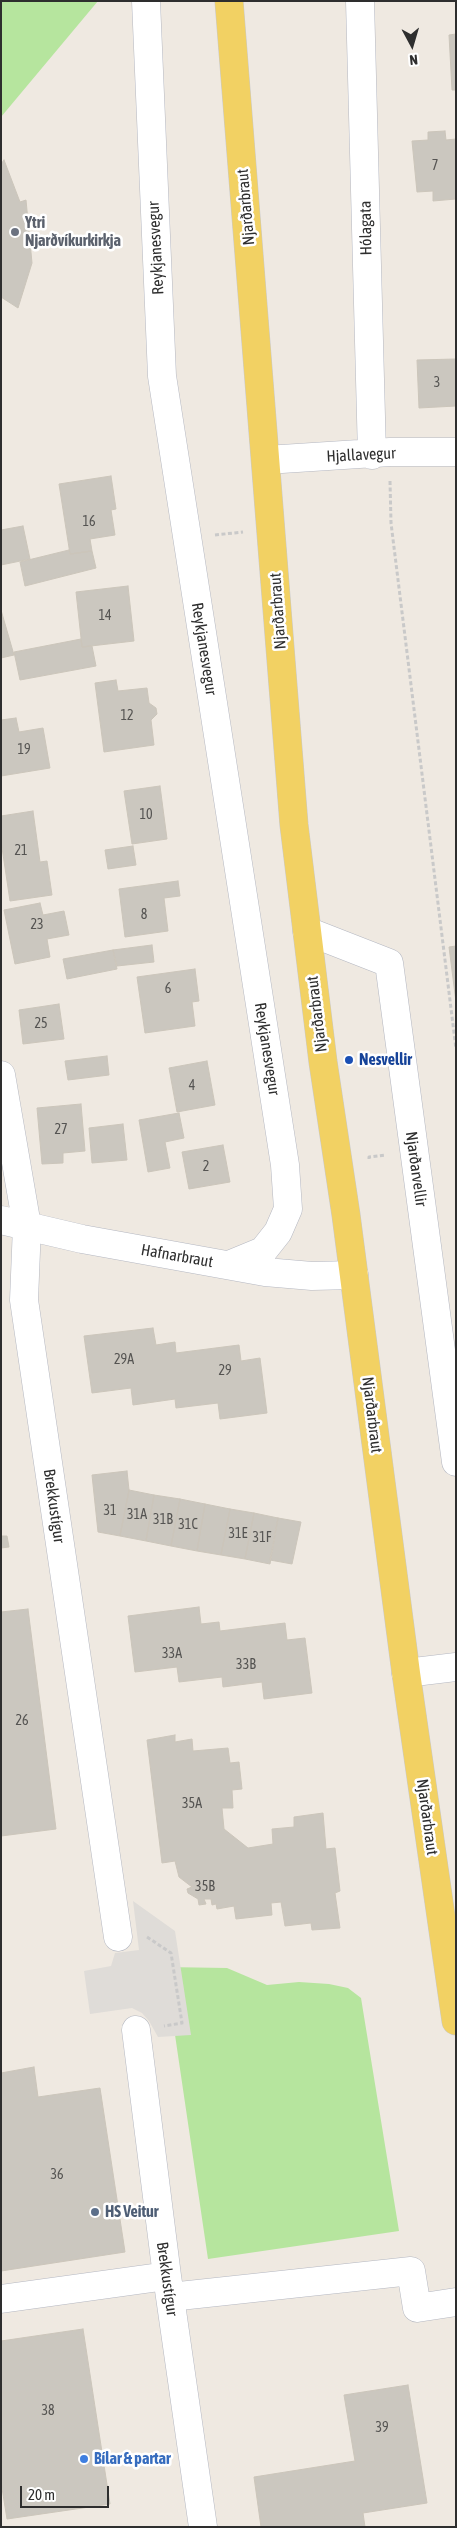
<!DOCTYPE html>
<meta charset="utf-8">
<style>
body{margin:0}
#map{position:relative;width:457px;height:2528px;overflow:hidden;background:#efe9e1;font-family:"Asap Condensed",sans-serif}
canvas{display:block}
.frame{position:absolute;inset:0;border:2px solid #2e2e2e;pointer-events:none}
.north{position:absolute;left:387px;top:20px;width:50px;height:50px;-webkit-text-stroke:4px #fff;paint-order:stroke;rotate:174deg;font-size:14px;font-weight:700;line-height:20px;text-align:center;color:#2e2e2e}
.north::after{content:'';display:block;margin:auto;width:18px;height:22px;background:#2e2e2e;clip-path:polygon(50% 0,100% 100%,50% 72%,0 100%)}
.scale{position:absolute;left:20px;top:2486px;width:89px;height:22px;box-sizing:border-box;border:2px solid #2e2e2e;border-top:0;padding-left:6px;font-size:15px;line-height:18px;white-space:nowrap;color:#2e2e2e;-webkit-text-stroke:4px #fff;paint-order:stroke}
</style>
<div id="map">
<canvas width="457" height="2528"></canvas>
<div class="frame"></div>
<div class="north">N</div>
<div class="scale">20 m</div>
</div>
<script>
const ctx = document.querySelector('canvas').getContext('2d');
ctx.lineJoin = 'round';
function fillPath(path, color) { ctx.fillStyle = color; ctx.fill(path, 'evenodd'); }
const toPath = rows => new Path2D(rows.map(r => 'M' + r).join(''));
function trace(path, color, width, dash) { ctx.strokeStyle = color; ctx.lineWidth = width; ctx.lineCap = dash ? 'butt' : 'round'; ctx.setLineDash(dash || []); ctx.stroke(path); }
function write(font, color, halo, rows, align = 'center') {
  ctx.font = font + ' "Asap Condensed",sans-serif'; ctx.lineWidth = 5; ctx.setLineDash([]); ctx.textBaseline = 'middle'; ctx.strokeStyle = halo; ctx.fillStyle = color; for (const [text, x, y, turn = 0] of rows) {
    ctx.save(); ctx.translate(x, y); ctx.rotate((+turn || 0) * Math.PI / 180); ctx.textAlign = isNaN(turn) ? turn : align; if (halo) ctx.strokeText(text, 0, 0); ctx.fillText(text, 0, 0); ctx.restore();
  }
}
fillPath(toPath([
 [1,1,98,1,1,117],
 [165,1967,227,1968,267,1985,299,1982,329,1984,348,1988,361,1998,399,2231,208,2259]
]), '#b6e59e');
fillPath(toPath([
 [133,1901,175,1931,191,2035,158,2037,149,2021,142,2013,132,2008,90,2014,84,1971,111,1966,115,1953,139,1950]
]), '#dfdcd8');
const building = toPath([
 [456,34,456,90,452,90,449,35,456,34],
 [445,131,446,140,456,139,456,199,433,201,433,191,417,192,412,141,428,140,428,132,445,131],
 [4,160,20,202,26,200,32,263,18,308,1,297,1,164,4,160],
 [456,359,456,406,419,408,417,360,456,359],
 [111,476,116,509,111,510,115,535,90,539,92,551,70,554,59,484,111,476],
 [23,526,30,559,1,565,1,530,23,526],
 [69,550,70,554,92,551,96,568,25,586,20,562,69,550],
 [128,586,134,641,82,647,76,592,128,586],
 [1,610,14,655,1,658,1,610],
 [81,639,82,647,92,646,96,666,20,680,14,652,81,639],
 [116,680,118,691,147,688,149,703,156,708,157,714,151,720,154,745,104,752,95,683,116,680],
 [16,718,19,732,43,728,50,768,1,776,1,720,16,718],
 [160,786,167,839,132,844,124,791,160,786],
 [33,811,40,862,47,861,52,895,10,901,1,841,1,816,33,811],
 [133,846,136,865,108,869,105,850,133,846],
 [178,881,180,896,164,898,168,931,125,937,119,889,178,881],
 [40,903,43,915,64,911,69,935,47,939,50,957,15,964,4,910,40,903],
 [152,945,154,962,117,966,113,950,152,945],
 [456,946,456,1002,449,947,456,946],
 [113,950,117,969,67,979,63,959,113,950],
 [195,969,199,1001,192,1002,195,1026,145,1033,137,977,195,969],
 [59,1004,64,1039,23,1044,19,1010,59,1004],
 [107,1056,109,1075,68,1080,65,1061,107,1056],
 [207,1061,215,1105,177,1112,169,1068,207,1061],
 [81,1104,85,1151,63,1153,63,1163,42,1164,37,1108,81,1104],
 [179,1113,184,1138,165,1142,170,1168,148,1172,139,1120,179,1113],
 [123,1124,127,1160,92,1163,89,1128,123,1124],
 [223,1145,230,1182,189,1189,182,1152,223,1145],
 [153,1328,156,1345,175,1342,176,1353,239,1345,241,1361,260,1358,267,1413,220,1419,218,1403,176,1408,175,1399,133,1405,131,1388,92,1393,84,1336,153,1328],
 [127,1471,129,1490,120,1536,98,1532,92,1475,127,1471],
 [129,1490,154,1495,146,1541,120,1536,129,1490],
 [154,1495,180,1499,171,1546,146,1541,154,1495],
 [180,1499,205,1504,197,1551,171,1546,180,1499],
 [205,1504,230,1509,221,1555,197,1551,205,1504],
 [230,1509,254,1513,245,1559,221,1555,230,1509],
 [254,1513,278,1518,270,1564,245,1559,254,1513],
 [278,1518,301,1522,292,1564,270,1560,278,1518],
 [1,1536,7,1536,9,1547,1,1548,1,1536],
 [199,1607,201,1624,219,1622,220,1631,285,1623,287,1640,305,1638,312,1693,264,1699,262,1682,223,1687,222,1677,179,1682,177,1667,135,1672,128,1616,199,1607],
 [28,1609,56,1829,1,1836,1,1612,28,1609],
 [175,1735,175,1742,192,1739,193,1751,228,1748,230,1763,239,1762,242,1789,232,1790,233,1808,222,1808,224,1829,248,1848,273,1844,272,1829,294,1827,294,1817,323,1813,326,1849,335,1848,340,1891,335,1893,340,1928,312,1930,311,1923,285,1926,281,1902,271,1903,272,1915,236,1919,234,1906,217,1909,216,1904,212,1905,211,1899,204,1899,206,1904,199,1905,198,1899,188,1893,187,1889,192,1887,179,1877,175,1861,162,1863,147,1740,175,1735],
 [34,2067,38,2097,100,2088,125,2252,1,2271,1,2073,34,2067],
 [83,2329,110,2504,7,2519,1,2482,1,2341,83,2329],
 [408,2385,427,2503,363,2513,365,2527,261,2527,254,2477,355,2461,344,2395,408,2385]
]);
fillPath(building, '#cbc7bf');
trace(building, '#cbc5ba', 1);
const minor = toPath([
 [146,1,162,376,285,1165,288,1209,278,1232,263,1251,229,1265],
 [360,1,372,455],
 [266,460,390,452,456,452],
 [307,931,389,963,456,1462],
 [1,1075,27,1226,24,1300,118,1937],
 [1,1220,82,1239,265,1272,312,1276,354,1275],
 [406,1673,456,1667],
 [136,2030,167,2276,203,2527],
 [170,2297,411,2271,417,2308,456,2302],
 [1,2299,167,2276]
]);
const major = toPath([
 [229,1,294,825,323,1062,346,1215,406,1673,456,2021]
]);
trace(minor, '#b4b7c1', 29);
trace(major, '#c9c9c9', 29);
trace(toPath([
 [390,481,391,523,456,1049],
 [215,535,243,532],
 [369,1159,369,1157,386,1155],
 [147,1937,171,1953,182,2023,164,2026]
]), '#c9c9c9', 3, [4, 2.5]);
trace(minor, '#fff', 28);
trace(major, '#f2d163', 28);
for (const [x, y, r, color] of [
 [15,232,5,"#6b7280"],
 [349,1060,5,"#1a4fb4"],
 [95,2212,5,"#5c6f8a"],
 [84,2459,5,"#3f7fe0"]
]) { const dot = new Path2D(); dot.arc(x, y, r, 0, 2 * Math.PI); ctx.fillStyle = color; ctx.fill(dot); trace(dot, '#fff', 2); }
write('14px', '#555452', null, [
 ["7",435,166],
 ["3",437,383],
 ["16",89,522],
 ["14",105,616],
 ["12",127,716],
 ["19",24,750],
 ["10",146,815],
 ["21",21,851],
 ["8",144,915],
 ["23",37,925],
 ["6",168,989],
 ["25",41,1024],
 ["4",192,1086],
 ["27",61,1130],
 ["2",206,1167],
 ["29A",124,1360],
 ["29",225,1371],
 ["31",110,1511],
 ["31A",137,1515],
 ["31B",163,1520],
 ["31C",188,1525],
 ["31E",238,1534],
 ["31F",262,1538],
 ["33A",172,1654],
 ["33B",246,1665],
 ["26",22,1721],
 ["35A",192,1804],
 ["35B",205,1887],
 ["36",57,2175],
 ["38",48,2411],
 ["39",382,2428]
]);
write('16px', '#2e2e2e', '#fff', [
 ["Njarðarbraut",246,207,-95],
 ["Hólagata",366,228,-91],
 ["Reykjanesvegur",156,248,-93],
 ["Hjallavegur",361,455,-3],
 ["Njarðarbraut",278,611,-94],
 ["Reykjanesvegur",204,649,81],
 ["Njarðarbraut",317,1014,-97],
 ["Reykjanesvegur",267,1049,81],
 ["Njarðarvellir",416,1169,82],
 ["Hafnarbraut",177,1256,10],
 ["Njarðarbraut",372,1415,83],
 ["Brekkustígur",54,1506,82],
 ["Njarðarbraut",427,1817,82],
 ["Brekkustígur",167,2279,82]
]);
write('bold 16px', '#5b616d', '#fff', [
 ["Ytri",25,223],
 ["Njarðvíkurkirkja",25,241]
], 'left');
write('bold 16px', '#164399', '#fff', [
 ["Nesvellir",359,1060]
], 'left');
write('bold 16px', '#4e5e75', '#fff', [
 ["HS Veitur",105,2212]
], 'left');
write('bold 16px', '#366cbe', '#fff', [
 ["Bílar & partar",94,2459]
], 'left');
</script>
